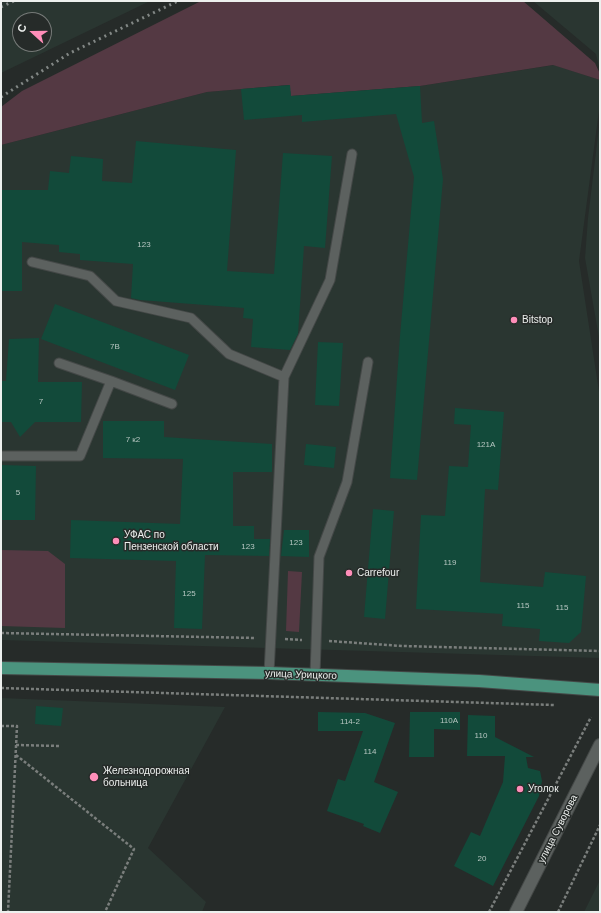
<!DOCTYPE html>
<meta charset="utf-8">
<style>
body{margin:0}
#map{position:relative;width:601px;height:913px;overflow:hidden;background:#262b29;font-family:Arial,sans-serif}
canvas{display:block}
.frame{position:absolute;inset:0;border:2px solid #edf0ee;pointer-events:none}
.north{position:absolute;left:12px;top:12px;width:40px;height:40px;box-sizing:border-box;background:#262b29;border:1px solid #767a78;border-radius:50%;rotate:291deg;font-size:11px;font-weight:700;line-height:16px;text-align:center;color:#edf0ee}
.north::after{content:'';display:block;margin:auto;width:14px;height:18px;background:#ff8eb9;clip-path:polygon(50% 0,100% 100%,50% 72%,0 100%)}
</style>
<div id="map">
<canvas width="601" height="913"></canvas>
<div class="frame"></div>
<div class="north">С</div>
</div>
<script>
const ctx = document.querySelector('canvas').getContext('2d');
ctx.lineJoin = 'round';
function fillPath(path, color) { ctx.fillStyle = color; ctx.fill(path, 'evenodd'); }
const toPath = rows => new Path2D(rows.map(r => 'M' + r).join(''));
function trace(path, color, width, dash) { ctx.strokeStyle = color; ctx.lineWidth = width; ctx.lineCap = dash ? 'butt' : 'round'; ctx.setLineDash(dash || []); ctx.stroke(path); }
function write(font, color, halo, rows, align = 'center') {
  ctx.font = font + ' Arial,sans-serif'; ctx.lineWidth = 3; ctx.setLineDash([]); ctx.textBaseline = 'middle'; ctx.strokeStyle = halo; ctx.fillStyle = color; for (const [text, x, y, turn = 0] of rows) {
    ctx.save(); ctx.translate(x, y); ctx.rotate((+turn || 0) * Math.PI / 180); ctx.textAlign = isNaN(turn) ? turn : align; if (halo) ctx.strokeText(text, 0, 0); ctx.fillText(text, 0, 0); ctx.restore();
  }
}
fillPath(toPath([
 [1,1,150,1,1,73],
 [20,20,44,20,44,44,20,44],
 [533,1,600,1,600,71,596,54],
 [554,65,600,80,600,103,579,261,600,398,600,658,1,640,1,145,207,92,290,85,291,96,420,86],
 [600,119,600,343,585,258,588,218],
 [1,698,225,707,148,848,206,902,202,912,1,912],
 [600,880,600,912,584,912]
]), '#2a3631');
fillPath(toPath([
 [201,1,523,1,595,63,600,74,600,80,553,65,420,86,291,96,289,85,207,92,1,145,1,107,22,91],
 [1,550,48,551,65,564,65,628,1,626],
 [288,571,302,572,299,632,286,631]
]), '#543943');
fillPath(toPath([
 [290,85,291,96,420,86,422,123,434,121,443,179,417,480,390,478,400,336,414,177,396,114,302,122,302,115,244,120,241,89],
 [136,141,236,150,227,271,274,274,283,153,332,156,325,248,304,246,298,334,290,350,251,347,253,319,243,318,244,308,140,300,131,298,133,264,80,260,80,254,59,252,59,245,22,242,22,291,1,291,1,190,48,190,50,171,69,173,71,156,103,159,102,181,132,183],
 [55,304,189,355,175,390,41,339],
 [39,338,38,382,82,382,81,422,35,422,20,437,11,422,1,422,1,381,6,381,9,339],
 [318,342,343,343,339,406,315,405],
 [455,408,504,412,498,490,485,489,480,582,543,587,545,572,586,576,581,632,569,643,539,641,540,629,502,626,503,614,416,609,421,515,445,516,449,466,468,467,471,425,454,424],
 [103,421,164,421,164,437,272,444,272,472,233,472,233,526,254,526,254,539,270,539,269,556,205,555,202,629,174,628,176,561,70,558,71,520,180,524,183,459,103,458],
 [306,444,336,447,334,468,304,465],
 [1,465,36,466,35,520,1,520],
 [373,509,394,511,385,619,364,617],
 [284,530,309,530,309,557,281,556],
 [36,706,63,708,61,726,35,724],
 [318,712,365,713,395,723,374,782,398,792,380,833,363,826,364,824,327,811,338,779,345,781,363,731,318,731],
 [410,712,460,712,460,730,434,729,434,757,409,757],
 [468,715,495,716,495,737,534,757,526,757,528,768,540,771,542,781,539,796,493,886,454,866,471,832,480,836,503,782,505,756,467,756]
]), '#124a3a');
const service = toPath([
 [32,262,90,276,116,301,191,318,229,354,284,377],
 [59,363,111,381,172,404],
 [1,456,80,456,111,381],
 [269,673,284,377,330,280,352,154],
 [315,675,319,557,347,482,368,362]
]);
const secondary = toPath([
 [516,912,600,745]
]);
const primary = toPath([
 [1,668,269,673,479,681,600,690]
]);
trace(service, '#444847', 11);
trace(secondary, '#444847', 14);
trace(primary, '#444847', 14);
trace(toPath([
 [1,633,256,638],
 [285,639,302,640],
 [329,641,402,646,600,651],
 [1,688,554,705],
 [1,726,17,726,8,912],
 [16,745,60,746],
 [16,755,134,849,105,912],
 [489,912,591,717],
 [558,912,600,825]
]), '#7a7e7c', 2.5, [3, 2]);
trace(service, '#5c615f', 9);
trace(secondary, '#5c615f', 12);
trace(primary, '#4b937e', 12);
trace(toPath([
 [1,7,14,1],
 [1,97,70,53,178,1]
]), '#828785', 3, [2, 4]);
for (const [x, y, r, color] of [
 [514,320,4,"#ff8eb9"],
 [116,541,4,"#ff8eb9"],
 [349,573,4,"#ff8eb9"],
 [94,777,5,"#ff8eb9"],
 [520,789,4,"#ff8eb9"]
]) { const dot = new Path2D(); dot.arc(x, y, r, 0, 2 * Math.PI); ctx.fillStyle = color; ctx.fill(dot); trace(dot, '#262b29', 1.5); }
write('8px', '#b6c6c1', null, [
 ["123",144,245],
 ["7В",115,347],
 ["7",41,402],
 ["7 к2",133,440],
 ["121А",486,445],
 ["5",18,493],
 ["123",296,543],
 ["123",248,547],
 ["119",450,563],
 ["125",189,594],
 ["115",523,606],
 ["115",562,608],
 ["110А",449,721],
 ["114-2",350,722],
 ["110",481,736],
 ["114",370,752],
 ["20",482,859]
]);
write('10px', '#edf0ee', '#262b29', [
 ["Bitstop",522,320],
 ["УФАС по",124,535],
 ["Пензенской области",124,547],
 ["Carrefour",357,573],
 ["Железнодорожная",103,771],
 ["больница",103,783],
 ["Уголок",528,789]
], 'left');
write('10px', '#edf0ee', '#262b29', [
 ["улица Урицкого",301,675,2],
 ["улица Суворова",558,829,-63]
]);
</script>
